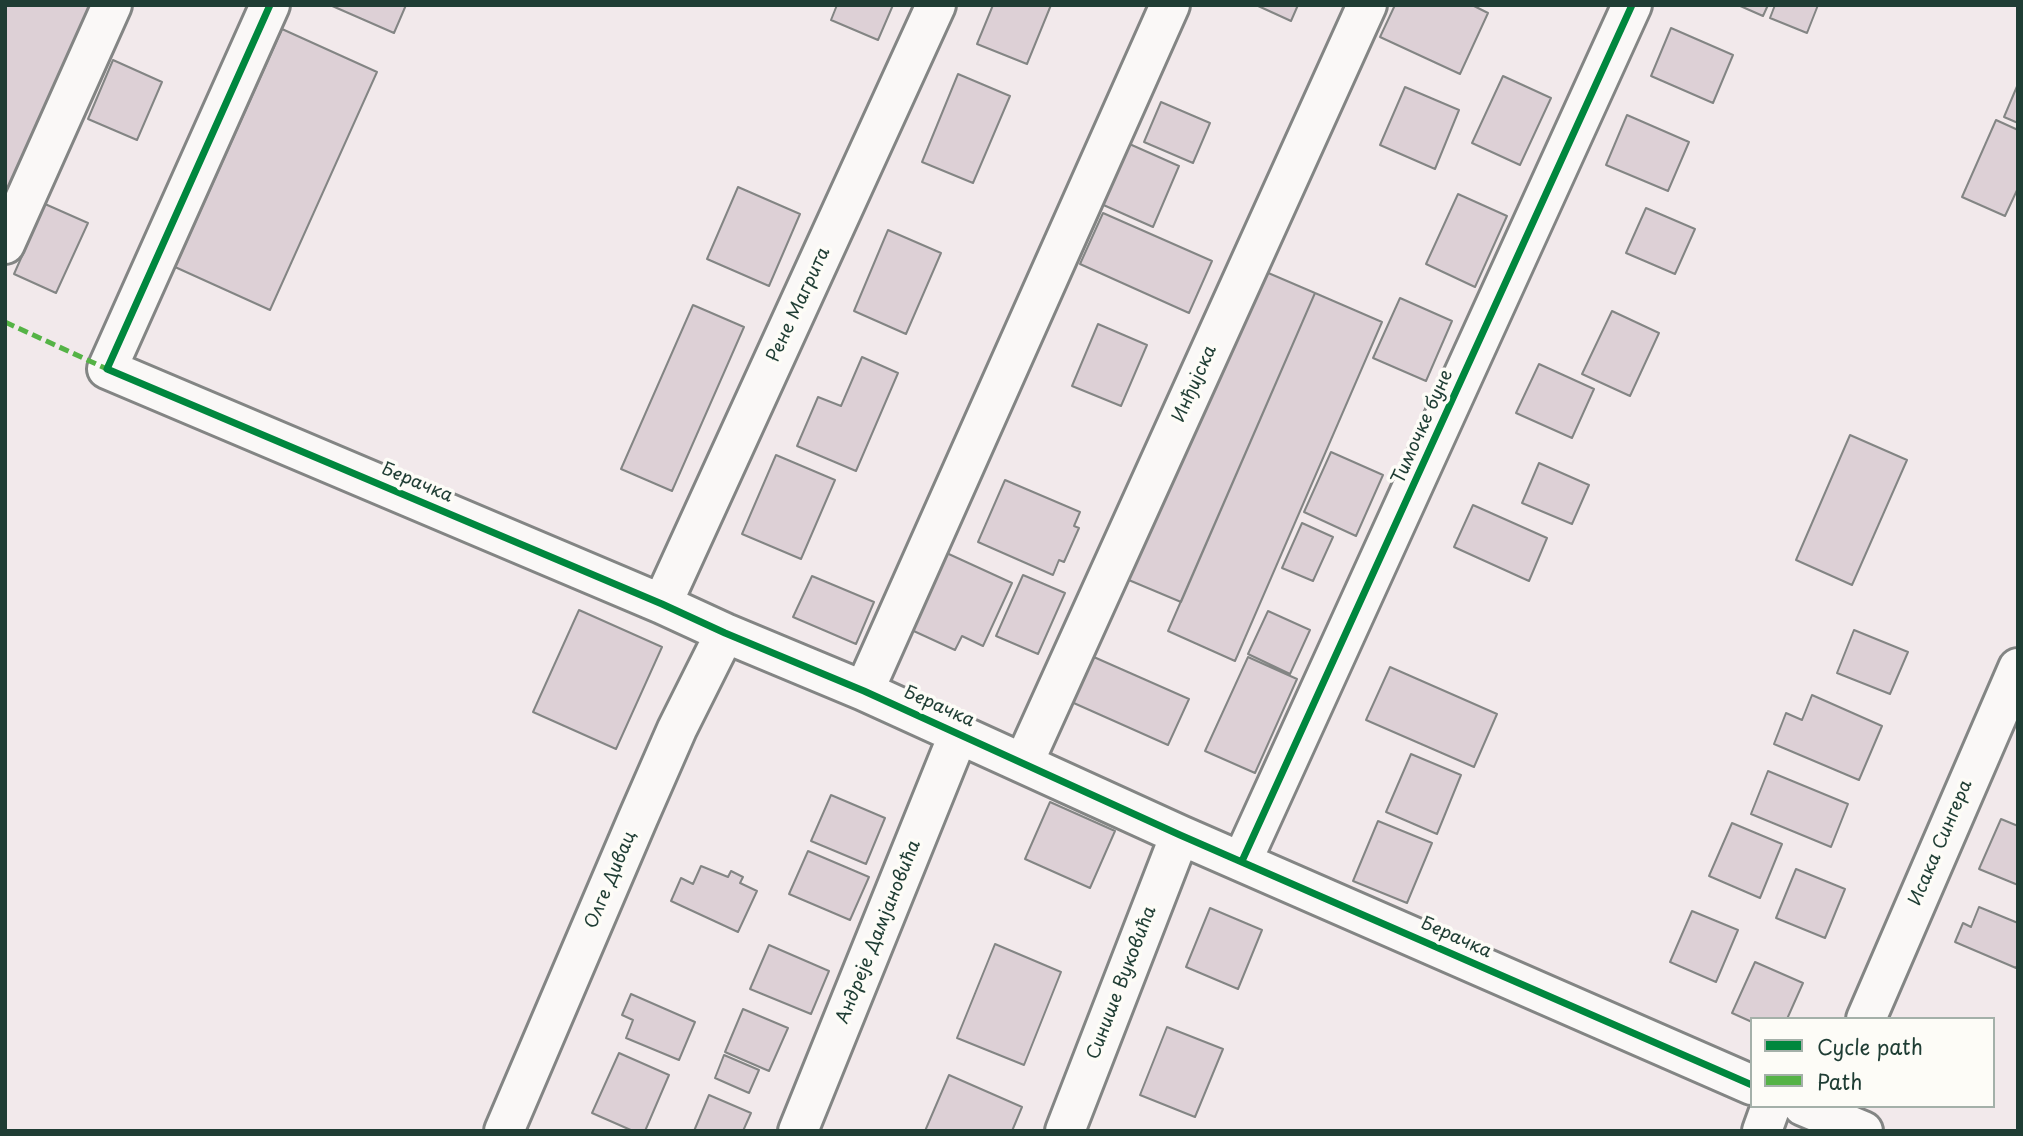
<!DOCTYPE html>
<meta charset="utf-8">
<style>
body{margin:0}
#map{position:relative;width:2023px;height:1136px;overflow:hidden;background:#f2e9eb;font-family:"Playpen Sans",sans-serif}
canvas{display:block}
.frame{position:absolute;inset:0;border:7px solid #1f3d34;pointer-events:none}
.legend{position:absolute;left:1750px;top:1017px;width:245px;height:91px;box-sizing:border-box;background:#fdfcf7;border:2px solid #a4b0a9;margin:0;padding:9px 12px;list-style:none;font-size:21px;color:#1f3d34}
.legend li{display:flex;align-items:center;gap:14px;height:35px}
.legend b{width:35px;border:2px solid #a4b0a9}
</style>
<div id="map">
<canvas width="2023" height="1136"></canvas>
<div class="frame"></div>
<ul class="legend">
<li><b style="height:9px;background:#00873e"></b>Cycle path</li>
<li><b style="height:9px;background:#55b346"></b>Path</li>
</ul>
</div>
<script>
const ctx = document.querySelector('canvas').getContext('2d');
ctx.lineJoin = 'round';
function fillPath(path, color) { ctx.fillStyle = color; ctx.fill(path, 'evenodd'); }
const toPath = rows => new Path2D(rows.map(r => 'M' + r).join(''));
function trace(path, color, width, dash) { ctx.strokeStyle = color; ctx.lineWidth = width; ctx.lineCap = dash ? 'butt' : 'round'; ctx.setLineDash(dash || []); ctx.stroke(path); }
function write(font, color, halo, rows, align = 'center') {
  ctx.font = font + ' "Playpen Sans",sans-serif'; ctx.lineWidth = 7; ctx.setLineDash([]); ctx.textBaseline = 'middle'; ctx.strokeStyle = halo; ctx.fillStyle = color; for (const [text, x, y, turn = 0] of rows) {
    ctx.save(); ctx.translate(x, y); ctx.rotate((+turn || 0) * Math.PI / 180); ctx.textAlign = isNaN(turn) ? turn : align; if (halo) ctx.strokeText(text, 0, 0); ctx.fillText(text, 0, 0); ctx.restore();
  }
}
const building = toPath([
 [5,5,92,5,5,206,5,5],
 [330,5,406,5,394,33,330,5],
 [837,5,893,5,878,40,831,20,837,5],
 [993,5,1051,5,1027,64,977,44,993,5],
 [1256,5,1298,5,1291,21,1256,5],
 [1395,5,1472,5,1488,13,1460,74,1380,37,1395,5],
 [1738,5,1768,5,1763,16,1738,5],
 [1775,5,1818,5,1807,33,1770,18,1775,5],
 [1671,28,1733,55,1713,103,1651,76,1671,28],
 [282,29,377,72,270,310,175,267,282,29],
 [113,60,162,82,137,140,88,119,113,60],
 [958,74,1010,96,973,183,922,162,958,74],
 [1503,76,1551,98,1520,165,1472,143,1503,76],
 [2018,84,2018,123,2004,117,2018,84],
 [1405,87,1459,110,1435,169,1380,145,1405,87],
 [1161,102,1210,123,1193,163,1144,142,1161,102],
 [1627,115,1689,142,1668,191,1606,165,1627,115],
 [1996,120,2018,130,2018,188,2005,216,1962,197,1996,120],
 [1125,142,1179,166,1153,227,1099,203,1125,142],
 [738,187,800,214,769,286,707,259,738,187],
 [1458,194,1507,216,1475,287,1426,264,1458,194],
 [45,204,88,223,56,293,14,274,45,204],
 [1646,208,1695,229,1675,274,1626,253,1646,208],
 [1103,213,1212,261,1189,313,1080,264,1103,213],
 [888,230,941,253,906,334,854,311,888,230],
 [1259,269,1315,293,1181,602,1124,578,1259,269],
 [1315,293,1382,322,1235,661,1168,631,1315,293],
 [1400,298,1452,321,1426,381,1373,358,1400,298],
 [693,305,744,327,672,491,621,469,693,305],
 [1612,311,1659,333,1630,396,1582,374,1612,311],
 [1098,324,1147,345,1121,406,1072,386,1098,324],
 [862,357,898,373,856,471,797,446,818,397,841,406,862,357],
 [1539,364,1594,389,1572,438,1516,413,1539,364],
 [1850,435,1907,460,1852,585,1796,560,1850,435],
 [1331,452,1383,475,1356,536,1304,512,1331,452],
 [776,455,835,480,801,559,742,534,776,455],
 [1539,463,1589,485,1572,524,1522,503,1539,463],
 [1005,480,1080,512,1074,526,1079,528,1064,562,1059,560,1053,575,978,542,1005,480],
 [1473,505,1547,538,1529,581,1454,547,1473,505],
 [1302,523,1333,537,1313,581,1282,568,1302,523],
 [940,550,1012,583,983,646,962,636,955,650,905,627,940,550],
 [1023,575,1065,593,1038,654,996,636,1023,575],
 [812,576,874,602,856,644,793,617,812,576],
 [579,610,662,647,616,749,533,712,579,610],
 [1268,611,1310,630,1290,674,1248,654,1268,611],
 [1854,630,1908,652,1890,694,1837,673,1854,630],
 [1087,654,1189,699,1168,745,1067,700,1087,654],
 [1248,657,1297,679,1255,773,1205,751,1248,657],
 [1390,667,1497,714,1474,767,1366,720,1390,667],
 [1812,695,1882,726,1859,780,1774,744,1786,713,1802,720,1812,695],
 [1411,754,1461,775,1437,834,1386,812,1411,754],
 [1768,771,1848,804,1831,847,1751,814,1768,771],
 [831,795,885,818,866,864,811,841,831,795],
 [1050,802,1115,831,1090,888,1025,859,1050,802],
 [2001,819,2018,826,2018,885,1979,869,2001,819],
 [1378,821,1432,843,1407,903,1353,881,1378,821],
 [1732,823,1782,844,1760,898,1709,876,1732,823],
 [808,851,869,877,850,920,789,894,808,851],
 [701,866,728,877,731,871,743,877,740,883,757,891,738,932,671,901,681,878,693,884,701,866],
 [1796,869,1845,889,1825,938,1776,918,1796,869],
 [1979,907,2018,923,2018,964,2016,968,1955,942,1963,923,1971,927,1979,907],
 [1210,908,1262,930,1238,989,1186,967,1210,908],
 [1692,911,1738,930,1716,982,1670,962,1692,911],
 [995,944,1061,972,1024,1065,957,1038,995,944],
 [769,945,829,971,811,1014,750,989,769,945],
 [1755,962,1803,983,1787,1019,1752,1019,1752,1022,1732,1013,1755,962],
 [631,994,695,1022,679,1060,626,1038,633,1020,622,1015,631,994],
 [743,1009,788,1028,769,1071,725,1052,743,1009],
 [1167,1027,1223,1049,1195,1117,1140,1095,1167,1027],
 [619,1053,669,1075,645,1131,633,1131,592,1113,619,1053],
 [724,1055,759,1070,749,1093,715,1078,724,1055],
 [949,1075,1022,1107,1012,1131,925,1131,949,1075],
 [709,1095,751,1113,743,1131,694,1131,709,1095]
]);
fillPath(building, '#ddd0d6');
trace(building, '#838584', 2);
const minor = toPath([
 [270,5,107,369,662,604,725,633,864,691,1180,835,1752,1085],
 [5,244,112,5],
 [662,604,936,5],
 [864,691,1170,5],
 [1024,762,1367,5],
 [1242,861,1632,5],
 [1866,1019,2018,668],
 [1803,1106,1863,1131],
 [504,1131,638,818,677,729,725,633],
 [798,1131,959,733],
 [1065,1131,1180,835],
 [1762,1131,1771,1106]
]);
trace(minor, '#838584', 44);
trace(minor, '#faf8f7', 38);
trace(toPath([
 [5,322,107,369]
]), '#55b346', 5, [10, 5]);
trace(toPath([
 [270,5,107,369,662,604,725,633,864,691,1180,835,1752,1085],
 [1242,861,1632,5]
]), '#00873e', 7);
write('18px', '#1f3d34', '#fdfcf7', [
 ["Рене Магрита",799,305,-65],
 ["Инђијска",1195,384,-66],
 ["Тимочке буне",1423,427,-66],
 ["Берачка",417,483,23],
 ["Берачка",939,707,24],
 ["Исака Сингера",1941,843,-67],
 ["Олге Дивац",611,880,-67],
 ["Андреје Дамјановића",879,932,-68],
 ["Берачка",1456,938,24],
 ["Синише Вуковића",1122,983,-69]
]);
</script>
